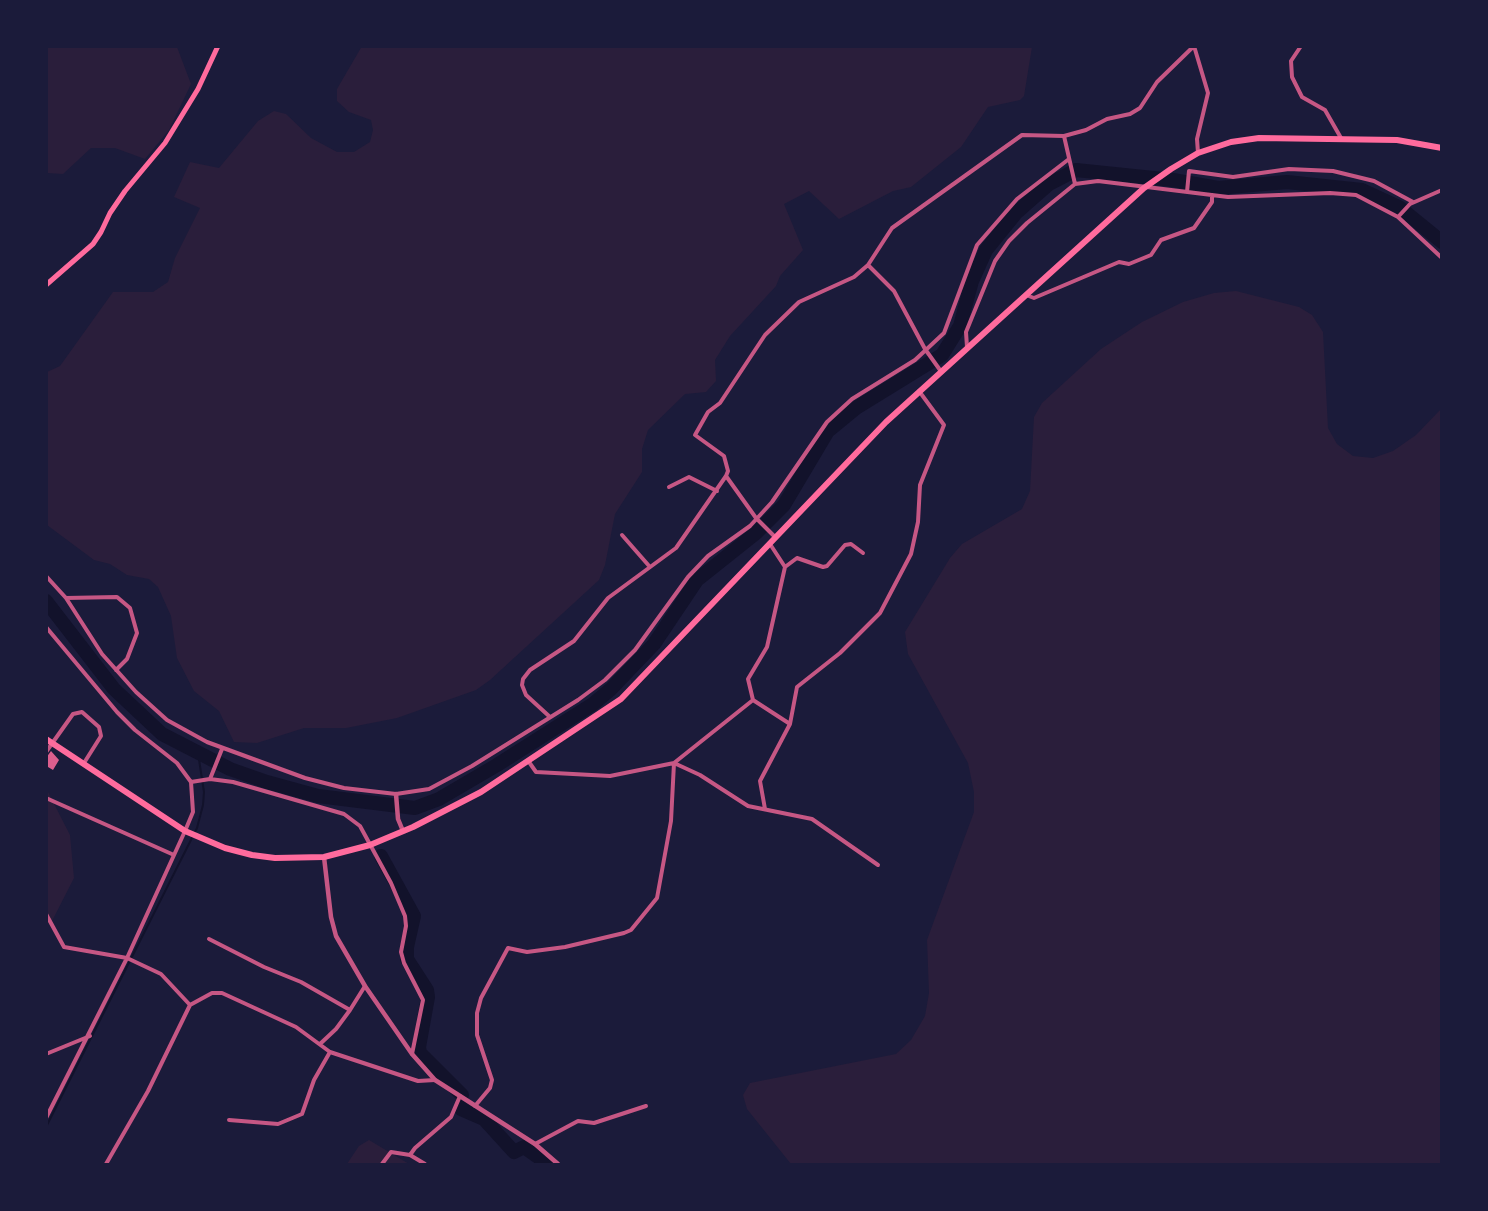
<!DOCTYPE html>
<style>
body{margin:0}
#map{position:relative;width:1488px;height:1211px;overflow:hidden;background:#1b1b3a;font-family:Cabin,sans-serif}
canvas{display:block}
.frame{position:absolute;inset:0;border:48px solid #1b1b3a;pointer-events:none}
</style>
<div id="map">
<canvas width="1488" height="1211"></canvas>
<div class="frame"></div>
</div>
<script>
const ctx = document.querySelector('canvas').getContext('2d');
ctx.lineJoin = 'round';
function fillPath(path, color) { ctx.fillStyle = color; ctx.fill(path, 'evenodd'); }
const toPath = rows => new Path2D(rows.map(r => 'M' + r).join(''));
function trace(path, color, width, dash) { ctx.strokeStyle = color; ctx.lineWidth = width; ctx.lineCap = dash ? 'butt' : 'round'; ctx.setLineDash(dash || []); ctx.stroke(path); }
fillPath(toPath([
 [362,46,1032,47,1024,96,1020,100,988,107,961,147,911,187,893,191,839,219,809,191,784,204,803,250,780,276,776,286,730,336,715,360,716,381,706,392,685,394,648,430,642,449,642,472,615,514,605,565,599,580,490,680,476,690,397,718,346,728,304,728,257,743,234,742,219,711,194,691,177,658,171,616,158,587,149,579,127,575,110,564,94,560,47,525,47,372,60,366,113,292,153,292,168,282,175,258,200,208,174,197,190,162,219,168,258,121,274,111,286,114,311,138,337,152,354,152,370,142,373,130,371,120,349,112,337,101,337,89],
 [46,47,177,47,191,84,169,130,145,159,115,148,91,148,63,174,47,173],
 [1236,291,1299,307,1312,315,1323,332,1328,428,1337,444,1353,456,1373,458,1393,451,1416,435,1441,409,1441,1164,791,1164,747,1109,743,1095,750,1083,896,1054,911,1040,925,1016,929,993,927,940,974,812,974,792,968,763,908,654,905,632,950,558,962,544,1022,509,1030,491,1034,417,1042,403,1101,349,1142,322,1183,302,1214,293],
 [47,790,70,835,74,878,52,921,47,924],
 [369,1140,409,1164,347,1164,359,1146]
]), '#2a1e3b');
trace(toPath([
 [46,1127,197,828,203,805,204,792,198,753]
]), '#12122b', 2);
trace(toPath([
 [46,601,114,689,162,734,230,769,267,782,318,796,415,808,439,799,497,765,593,704,611,689,654,644,697,580,756,533,784,505,828,431,856,408,942,355,960,326,972,281,986,250,1016,213,1049,184,1076,170,1173,180,1218,188,1287,182,1362,190,1399,207,1442,242],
 [381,856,414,916,407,947,407,959,427,990,428,997,419,1047,420,1053,462,1095],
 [463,1107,461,1109,484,1119,514,1152,524,1147,548,1164]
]), '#12122b', 14);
fillPath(toPath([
 [51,751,59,760,53,770,48,767,46,770,46,758]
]), '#dd5f8e');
trace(toPath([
 [1194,46,1208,93,1197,139,1198,153],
 [1301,46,1291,61,1292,77,1302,97,1325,110,1341,138],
 [1064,136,1075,184],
 [1187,192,1189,171,1233,177,1289,169,1333,171,1374,181,1413,202],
 [1398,217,1410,204,1442,190],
 [868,265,894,291,925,349,940,370],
 [1026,295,1034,298,1119,262,1129,264,1151,255,1161,240,1194,228,1212,202,1212,195],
 [967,347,966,332,995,261,1009,241,1027,223,1075,184,1098,181,1228,197,1330,193,1356,195,1398,217,1442,258],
 [669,487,689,477,717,491],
 [622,535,650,567],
 [775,537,756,518,726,476,728,471,724,456,695,435,708,412,720,403,765,335,799,302,854,277,868,265,892,228,1022,135,1064,136,1086,130,1107,119,1130,114,1140,108,1157,82,1194,46],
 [770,544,785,567,767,647,748,679,753,700,790,724],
 [785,567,797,558,823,567,827,566,845,545,851,544,863,553],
 [46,576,66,598,102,654,136,692,167,720,207,742,305,778,344,788,396,794,429,789,472,766,578,700,605,680,635,650,688,577,708,556,750,526,772,502,827,422,852,399,915,360,944,333,977,245,1017,199,1069,159],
 [66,598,117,597,130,608,137,633,127,659,116,670],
 [46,627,117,712,135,730,177,763,191,782,210,779,233,782,344,814,360,826,391,883,405,916,406,926,401,952,404,963,423,1000,412,1054],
 [550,717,526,695,522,685,523,679,530,670,574,641,608,598,676,548,726,476],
 [46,752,73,714,82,712,99,727,101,736,84,763],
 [529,762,536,772,610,776,674,763,753,700],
 [210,779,222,749],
 [46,798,174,855],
 [765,809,760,781,790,724,797,687,840,653,880,613,911,554,918,522,920,485,944,425,919,391],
 [46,914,64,947,127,958,161,974,190,1005,212,993,222,993,296,1027,330,1052,418,1081,435,1080],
 [209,939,264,967,301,982,350,1010,336,1029,320,1044],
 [350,1010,365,986],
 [46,1054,90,1036],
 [475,1106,490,1088,492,1080,477,1035,477,1013,481,998,508,948,527,952,565,947,624,933,631,930,657,898,671,821,674,763,700,775,748,806,812,819,878,865],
 [46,1118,127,958,185,831,193,812,191,782],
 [229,1120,278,1124,302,1114,314,1080,330,1052],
 [535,1144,578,1121,594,1123,646,1106],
 [106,1164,148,1091,190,1005],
 [382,1164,391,1152,410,1155],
 [425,1164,410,1155,415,1148,451,1117,460,1096]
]), '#c65784', 4);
trace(toPath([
 [396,794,398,819,403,831],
 [324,857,331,917,336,936,365,986,412,1054,435,1080,535,1144,558,1164]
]), '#c65784', 4.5);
trace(toPath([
 [46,285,93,244,101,232,110,213,125,191,165,143,198,89,218,46]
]), '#ff6b9d', 5);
trace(toPath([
 [46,739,185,831,225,848,252,855,275,858,324,857,370,845,413,827,481,792,621,699,886,422,1144,188,1171,169,1198,153,1231,142,1259,138,1397,140,1442,148]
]), '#ff6b9d', 6);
</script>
